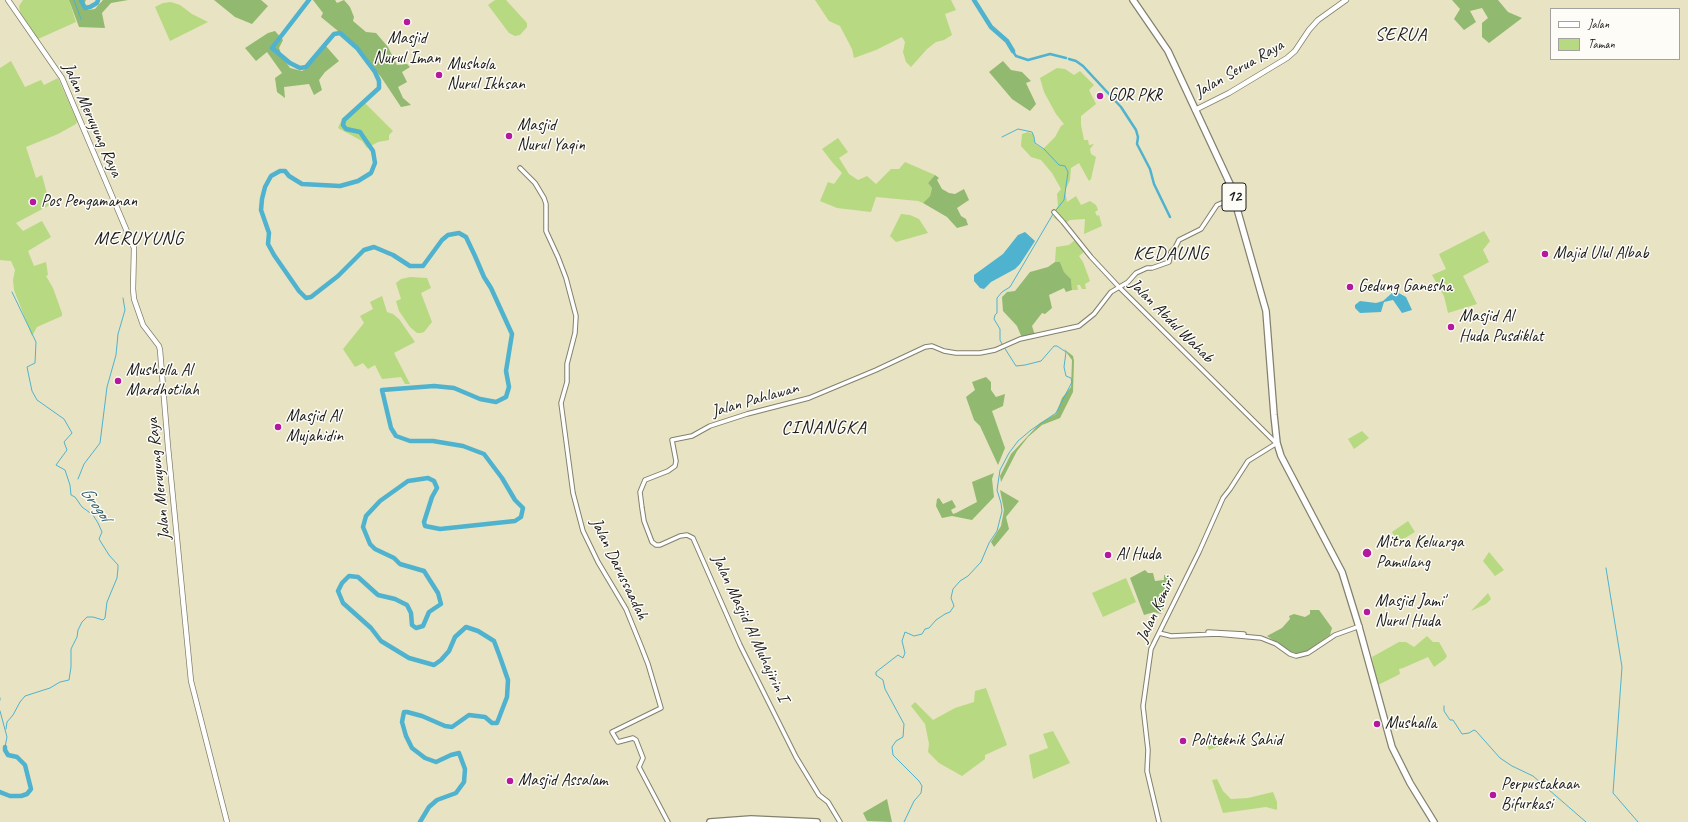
<!DOCTYPE html>
<style>
body{margin:0}
#map{position:relative;width:1688px;height:822px;overflow:hidden;background:#e8e3c2;font-family:Caveat,sans-serif}
canvas{display:block}
.legend{position:absolute;left:1550px;top:8px;width:130px;height:52px;box-sizing:border-box;background:#fdfcf7;border:1px solid #a3a29f;margin:0;padding:5px 7px;list-style:none;font-size:12px;color:#1c1c1c}
.legend li{display:flex;align-items:center;gap:8px;height:20px}
.legend b{width:20px;border:1px solid #a3a29f}
</style>
<div id="map">
<canvas width="1688" height="822"></canvas>
<ul class="legend">
<li><b style="height:5px;background:#fff"></b>Jalan</li>
<li><b style="height:11px;background:#b7d981"></b>Taman</li>
</ul>
</div>
<script>
const ctx = document.querySelector('canvas').getContext('2d');
ctx.lineJoin = 'round';
function fillPath(path, color) { ctx.fillStyle = color; ctx.fill(path, 'evenodd'); }
const toPath = rows => new Path2D(rows.map(r => 'M' + r).join(''));
function trace(path, color, width, dash) { ctx.strokeStyle = color; ctx.lineWidth = width; ctx.lineCap = dash ? 'butt' : 'round'; ctx.setLineDash(dash || []); ctx.stroke(path); }
function write(font, color, halo, rows, align = 'center') {
  ctx.font = font + ' Caveat,sans-serif'; ctx.lineWidth = 3; ctx.setLineDash([]); ctx.textBaseline = 'middle'; ctx.strokeStyle = halo; ctx.fillStyle = color; for (const [text, x, y, turn = 0] of rows) {
    ctx.save(); ctx.translate(x, y); ctx.rotate((+turn || 0) * Math.PI / 180); ctx.textAlign = isNaN(turn) ? turn : align; if (halo) ctx.strokeText(text, 0, 0); ctx.fillText(text, 0, 0); ctx.restore();
  }
}
fillPath(toPath([
 [23,0,69,0,76,22,38,39,20,12,19,6],
 [495,0,506,0,527,23,527,27,520,35,515,36,509,33,488,5],
 [815,0,951,0,956,10,945,14,952,35,944,40,936,42,927,49,911,67,906,62,903,52,905,42,902,37,876,50,854,58,852,49,840,26,829,21],
 [171,2,180,5,192,14,208,22,170,41,155,7,163,3],
 [11,61,25,87,41,80,44,85,58,78,77,121,76,124,58,134,26,147,36,178,42,175,50,205,16,223,23,231,42,221,51,237,28,251,34,266,46,262,48,275,46,276,53,288,62,313,62,316,37,327,32,336,14,290,13,280,15,270,11,261,0,260,0,68],
 [1057,68,1065,69,1074,75,1080,71,1094,85,1089,90,1096,104,1081,116,1081,125,1084,140,1088,140,1089,145,1094,144,1090,149,1091,154,1096,157,1091,179,1089,181,1079,163,1071,168,1070,180,1065,191,1067,202,1076,196,1081,205,1090,201,1096,205,1098,210,1095,212,1097,216,1099,215,1102,226,1084,234,1085,219,1070,220,1063,225,1053,217,1056,214,1054,212,1058,206,1057,194,1061,189,1052,173,1041,160,1031,157,1021,146,1022,134,1028,132,1033,134,1035,144,1043,149,1055,137,1061,126,1064,124,1056,114,1044,92,1040,78],
 [363,101,393,131,389,135,389,140,378,142,367,148,362,141,338,128,342,119],
 [838,138,848,152,839,158,849,174,858,180,867,176,876,184,891,169,899,169,905,162,935,175,928,183,932,188,930,196,923,203,918,201,876,197,871,212,837,208,820,201,828,182,834,184,842,173,832,162,822,149],
 [901,214,910,215,919,219,928,233,896,242,890,236],
 [1484,231,1490,241,1483,250,1489,262,1463,276,1477,304,1493,299,1448,313,1444,296,1432,275,1446,269,1439,254],
 [1075,240,1085,251,1079,256,1083,262,1090,281,1085,284,1086,289,1082,289,1080,285,1077,285,1078,290,1072,290,1071,279,1064,272,1060,262,1055,262,1056,247,1069,245],
 [410,277,427,278,431,288,421,293,432,322,424,332,421,333,417,333,410,327,399,311,396,301,401,299,396,283,401,279],
 [382,296,387,312,393,314,399,319,415,342,394,353,410,384,405,384,401,377,382,379,375,365,368,369,363,363,355,367,343,349,364,323,360,316,373,309,370,302],
 [1362,431,1369,438,1354,449,1348,439],
 [1408,521,1415,532,1398,542,1392,532],
 [1489,552,1504,570,1495,576,1483,561],
 [1126,578,1136,602,1103,617,1092,593],
 [1488,593,1491,599,1486,604,1471,611],
 [1427,636,1433,642,1439,642,1447,656,1445,659,1434,667,1428,657,1403,668,1399,669,1400,674,1378,685,1372,657,1399,642,1406,642,1414,647],
 [986,688,1007,745,985,755,985,759,962,776,939,763,928,752,929,744,925,724,911,706,915,702,933,720,955,708,974,702,975,691],
 [1053,731,1070,763,1033,779,1029,755,1048,748,1043,734],
 [1215,735,1219,746,1209,750,1205,739],
 [1217,779,1223,791,1231,799,1248,798,1273,792,1277,802,1277,810,1266,807,1223,813,1212,780]
]), '#b7d981');
fillPath(toPath([
 [69,0,86,0,84,4,88,10,95,9,103,0,128,0,111,3,102,13,105,28,79,27],
 [214,0,261,0,268,6,252,24,235,17],
 [313,0,335,0,337,3,344,0,350,7,354,17,353,21,366,32,376,33,388,47,397,65,407,64,410,67,402,72,407,82,398,87,403,98,411,105,401,107,381,77,355,45,321,17,323,13],
 [1452,0,1498,0,1508,12,1522,18,1489,43,1482,37,1482,23,1488,18,1482,8,1470,11,1476,22,1464,30,1454,19,1460,9],
 [275,31,283,40,279,48,282,56,290,68,302,71,307,68,310,61,325,45,339,61,325,72,319,80,322,90,314,95,309,84,284,87,285,98,277,92,275,78,282,73,267,52,256,61,245,48,268,33],
 [1003,61,1011,70,1022,72,1031,81,1026,83,1036,104,1030,111,1012,99,989,72],
 [935,175,939,178,937,180,942,189,949,193,955,194,964,189,969,200,957,208,961,216,966,219,968,225,957,228,947,217,923,203,930,196,932,188,928,183],
 [1055,262,1060,262,1064,272,1071,279,1072,290,1066,292,1064,288,1049,295,1052,308,1045,314,1042,313,1032,326,1035,335,1022,338,1017,326,1003,311,1002,297,1007,292,1015,291,1030,272,1048,267],
 [1064,349,1073,356,1074,361,1073,392,1060,418,1042,425,1028,437,1017,451,1001,482,1000,476,1011,454,1040,423,1056,414,1062,398,1071,387,1072,360],
 [986,377,991,382,991,390,996,397,1005,394,1003,406,992,411,1005,448,998,465,980,426,974,420,966,397,975,390,972,382],
 [994,473,992,479,994,497,972,520,952,516,942,518,936,506,937,499,939,498,943,504,952,500,956,507,951,510,953,514,956,513,977,502,972,482],
 [1000,490,1019,501,1006,517,1009,529,994,547,991,542,1001,526,1004,510],
 [1145,570,1148,573,1153,573,1155,581,1164,580,1164,575,1172,577,1165,589,1164,607,1161,614,1154,612,1144,615,1130,578],
 [1310,610,1319,610,1332,628,1330,635,1305,653,1295,654,1292,653,1267,636,1282,628,1290,619,1289,616,1294,614,1305,617,1310,614],
 [887,799,892,822,867,821,863,813]
]), '#91b96f');
fillPath(toPath([
 [1025,232,1035,241,1020,264,1015,269,991,282,984,289,980,288,974,281,974,275,1003,254,1018,235],
 [1397,292,1406,297,1412,310,1402,313,1393,300,1384,302,1381,312,1360,313,1355,308,1355,305,1360,301,1376,303,1383,301,1392,293]
]), '#4fb2ce');
trace(toPath([
 [74,0,81,19],
 [1002,137,1018,129,1032,132,1034,137,1035,143,1044,149,1059,165,1065,166,1068,172,1064,200,1053,214,1010,287,1002,292,997,298,997,313,995,315,994,319,1000,329,1000,340,1002,344],
 [78,479,84,464,100,443,107,387,116,355,118,334,125,310,123,298],
 [1606,568,1622,667,1613,793,1638,822],
 [0,698,0,700],
 [1444,706,1444,711,1450,720,1453,720,1462,734,1469,733,1474,730,1476,731,1500,758,1512,766,1533,776,1586,822],
 [0,711,7,737,5,747],
 [6,729,7,722,13,715,20,702,25,696,50,688,60,682,69,680,71,667,71,649,77,637,78,630,82,622,87,617,93,617,103,620,105,618,107,602,117,578,118,568,118,565,109,555,99,539,102,532,98,523,93,515,82,507,75,497,71,495,70,485,65,470,56,465,67,450,64,442,72,433,64,419,37,400,32,391,27,367,35,363,36,342,12,292],
 [904,822,914,801,921,793,922,786,919,781,893,755,892,747,896,741,903,737,904,724,885,689,883,680,876,675,876,672,898,655,903,658,905,653,902,641,905,632,914,636,922,634,925,629,929,628,936,620,945,614,950,612,954,606,951,598,953,589,960,581,968,576,981,562,989,543,997,531,1002,511,1001,503,997,490,1000,470,1009,453,1018,441,1031,430,1056,413,1072,382,1071,378,1066,376,1064,367,1066,352,1057,346,1054,346,1041,361,1025,365,1016,366,1004,347]
]), '#4fb2ce', 1);
trace(toPath([
 [1014,53,1016,56,1028,60,1050,54,1066,58],
 [1069,59,1076,61,1083,66,1121,107,1136,130,1138,137,1137,144,1150,169,1154,184,1170,217]
]), '#4fb2ce', 2.5);
trace(toPath([
 [81,0,85,8,90,7,97,3,98,0],
 [309,0,272,48,290,63,300,68,306,67,334,34,340,33,357,48,375,72,379,81,379,88,344,120,343,125,346,129,360,132,373,151,375,163,371,173,358,181,340,186,302,184,289,176,285,171,280,171,271,176,265,187,262,199,261,210,269,233,268,244,274,255,299,291,306,298,311,297,338,276,364,250,374,247,393,255,410,266,423,266,442,240,448,235,459,233,466,237,475,256,484,277,491,288,512,334,506,371,509,387,506,397,496,402,480,399,454,388,434,386,382,390,391,428,396,436,410,441,433,441,463,446,484,454,502,478,515,500,523,508,521,517,515,521,440,529,425,526,424,522,432,497,437,488,434,481,428,478,408,481,380,501,366,516,363,527,370,544,375,549,394,558,400,564,424,571,438,593,441,604,429,612,423,626,416,628,412,625,411,613,407,605,395,599,378,595,358,577,349,576,342,583,338,591,343,603,371,628,381,641,409,658,434,665,441,660,449,651,455,637,466,627,478,631,494,641,500,657,508,680,507,697,497,723,492,723,485,717,469,715,452,727,445,726,422,716,407,712,404,712,402,722,406,736,412,748,425,758,436,762,451,755,459,753,465,769,464,782,456,793,437,800,429,807,420,822],
 [974,0,991,27,1007,41,1013,51],
 [0,792,10,796,21,796,27,794,31,789,25,765,17,757,8,755,5,750,5,747]
]), '#4fb2ce', 4.5);
const minor = toPath([
 [520,168,535,183,544,198,546,204,546,231,558,257,566,278,576,316,575,333,567,364,567,382,561,403,573,493,583,531,598,562,626,609,641,646,648,664,661,708,612,732,618,742,633,738,636,740,643,758,639,767,668,822],
 [1054,212,1063,222,1091,257,1118,286,1275,442],
 [1208,632,1244,634],
 [1159,633,1171,636,1217,634,1261,638,1276,644,1290,654,1296,656,1308,653,1335,635,1360,626],
 [840,822,828,802,819,795,796,757,740,645,693,538,687,535,680,536,660,545,656,545,652,542,644,521,642,508,640,492,645,480,668,471,675,466,676,461,672,440,692,436,710,426,747,414,809,398,876,370,925,347,932,346,944,351,956,353,980,353,995,350,1020,339,1079,326,1094,314,1111,292,1128,282,1136,273,1147,268,1152,268,1169,262,1171,252,1175,248,1179,240,1201,229,1217,205,1234,198],
 [1159,822,1147,771,1148,750,1143,706,1151,649,1199,552,1223,498,1230,489,1248,461,1277,443]
]);
const major = toPath([
 [8,0,62,78,134,248,133,289,134,299,143,325,159,346,160,350,168,447,191,681,227,822],
 [1195,110,1229,93,1287,58,1295,51,1309,30,1318,20,1346,0]
]);
const highway = toPath([
 [1133,0,1168,51,1230,184,1266,311,1274,415,1277,443,1281,456,1342,572,1359,627,1392,747,1410,783,1434,822],
 [710,822,751,819,817,822]
]);
trace(minor, '#82806f', 5.5);
trace(major, '#82806f', 6);
trace(highway, '#82806f', 8);
trace(minor, '#fff', 3.5);
trace(major, '#fff', 4.5);
trace(highway, '#fff', 5.5);
for (const [x, y, r, color] of [
 [407,22,4,"#b5179e"],
 [439,75,4,"#b5179e"],
 [1100,96,4,"#b5179e"],
 [509,136,4,"#b5179e"],
 [33,202,4,"#b5179e"],
 [1545,254,4,"#b5179e"],
 [1350,287,4,"#b5179e"],
 [1451,327,4,"#b5179e"],
 [118,381,4,"#b5179e"],
 [278,427,4,"#b5179e"],
 [1367,553,5,"#b5179e"],
 [1108,555,4,"#b5179e"],
 [1367,612,4,"#b5179e"],
 [1377,724,4,"#b5179e"],
 [1183,741,4,"#b5179e"],
 [510,781,4,"#b5179e"],
 [1493,795,4,"#b5179e"]
]) { const dot = new Path2D(); dot.arc(x, y, r, 0, 2 * Math.PI); ctx.fillStyle = color; ctx.fill(dot); trace(dot, '#fdfcf7', 1.5); }
for (const [x, y, w] of [
 [1234,197,24]
]) { const box = new Path2D(); box.roundRect(x - w / 2, y - 14, w, 28, 3); ctx.fillStyle = '#fdfcf7'; ctx.fill(box); trace(box, '#1c1c1c', 1); }
write('bold 16px', '#1c1c1c', null, [
 ["12",1234,197]
]);
write('17px', '#1c1c1c', '#fdfcf7', [
 ["Masjid",407,39,"center"],
 ["Nurul Iman",407,59,"center"],
 ["Mushola",447,65],
 ["Nurul Ikhsan",447,85],
 ["GOR PKR",1108,96],
 ["Masjid",517,126],
 ["Nurul Yaqin",517,146],
 ["Pos Pengamanan",41,202],
 ["Majid Ulul Albab",1553,254],
 ["Gedung Ganesha",1358,287],
 ["Masjid Al",1459,317],
 ["Huda Pusdiklat",1459,337],
 ["Musholla Al",126,371],
 ["Mardhotilah",126,391],
 ["Masjid Al",286,417],
 ["Mujahidin",286,437],
 ["Mitra Keluarga",1376,543],
 ["Pamulang",1376,563],
 ["Al Huda",1116,555],
 ["Masjid Jami'",1375,602],
 ["Nurul Huda",1375,622],
 ["Mushalla",1385,724],
 ["Politeknik Sahid",1191,741],
 ["Masjid Assalam",518,781],
 ["Perpustakaan",1501,785],
 ["Bifurkasi",1501,805]
], 'left');
write('17px', '#1c1c1c', '#fdfcf7', [
 ["Jalan Serua Raya",1239,69,-30],
 ["Jalan Meruyung Raya",92,120,66],
 ["Jalan Abdul Wahab",1171,321,45],
 ["Jalan Pahlawan",755,400,-16],
 ["Jalan Meruyung Raya",159,479,-96],
 ["Jalan Darussaadah",619,569,64],
 ["Jalan Kemiri",1156,610,-65],
 ["Jalan Masjid Al Muhajirin I",750,628,65]
]);
write('italic 18px', '#33606c', '#fdfcf7', [
 ["Grogol",95,504,54]
]);
ctx.letterSpacing = '1px';
write('19px', '#1c1c1c', '#fdfcf7', [
 ["SERUA",1401,35],
 ["MERUYUNG",139,239],
 ["KEDAUNG",1171,254],
 ["CINANGKA",824,428]
]);
ctx.letterSpacing = '0px';
</script>
